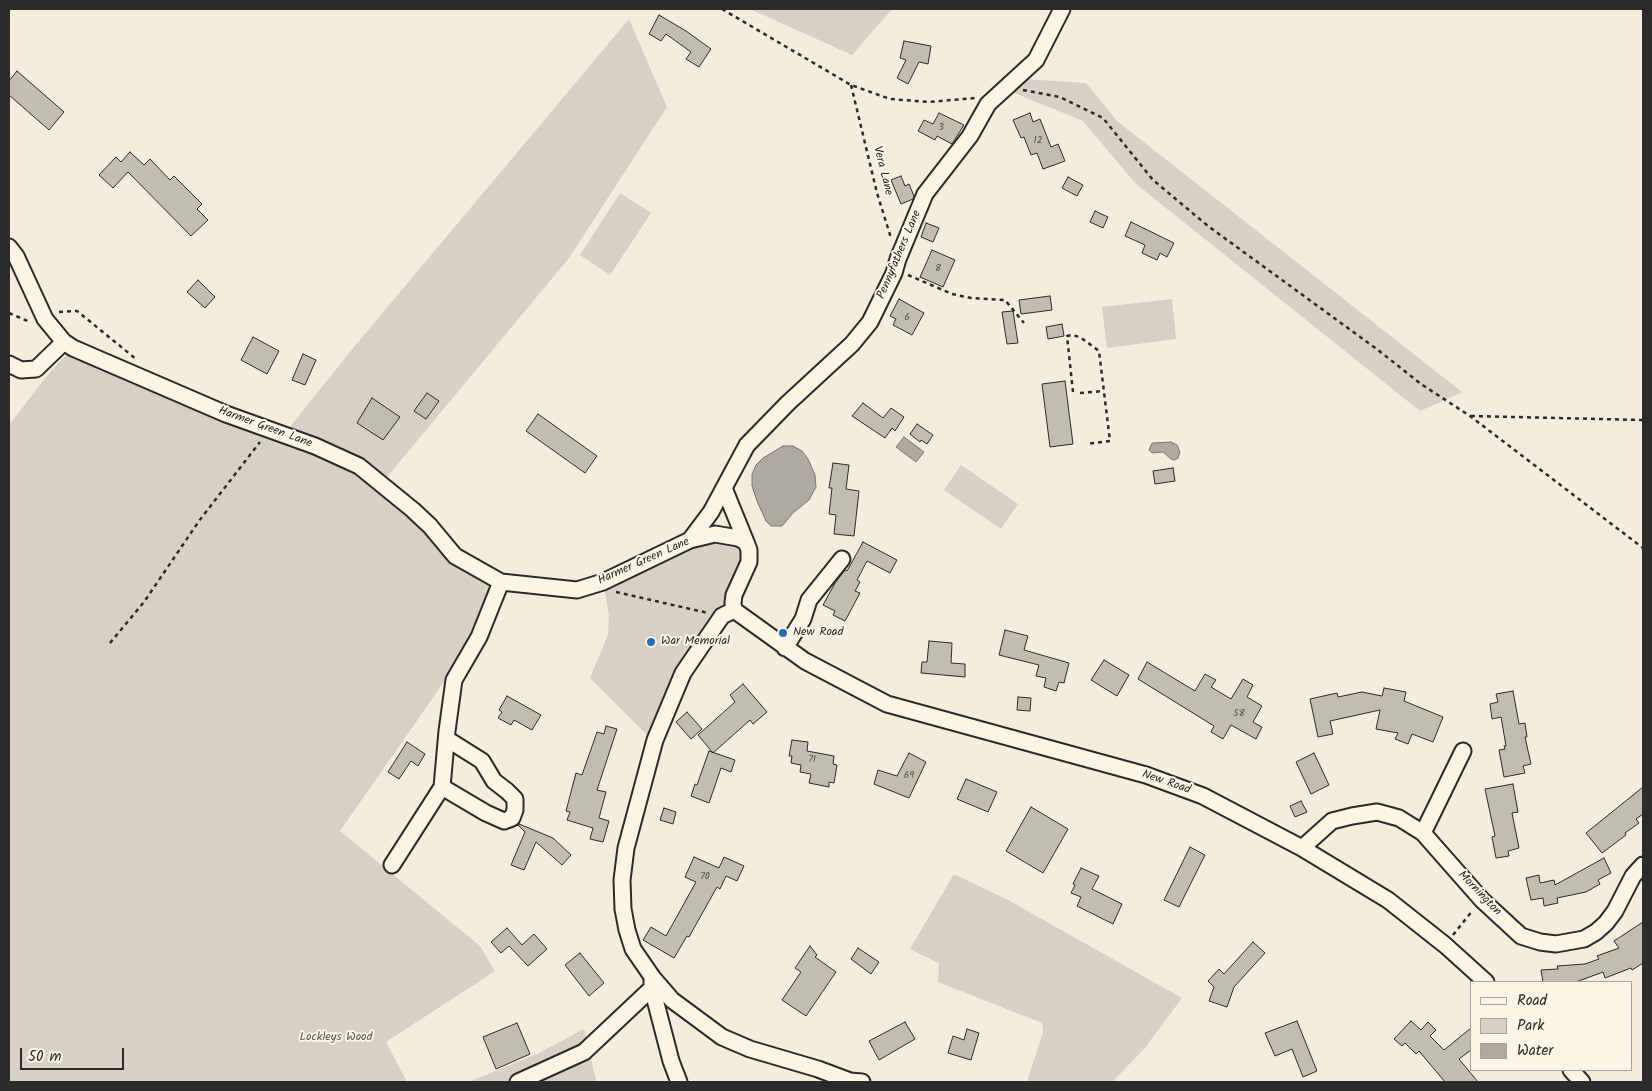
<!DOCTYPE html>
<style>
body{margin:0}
#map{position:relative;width:1652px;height:1091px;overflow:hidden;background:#f4edde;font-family:Kalam,sans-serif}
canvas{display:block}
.frame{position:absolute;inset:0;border:10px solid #2b2b2b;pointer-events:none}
.legend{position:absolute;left:1470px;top:981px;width:162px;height:90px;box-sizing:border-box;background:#fcf5e5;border:1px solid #a8a49b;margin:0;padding:6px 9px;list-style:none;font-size:15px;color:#2b2b2b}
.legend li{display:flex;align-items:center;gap:10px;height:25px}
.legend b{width:25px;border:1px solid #a8a49b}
.scale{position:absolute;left:20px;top:1048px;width:104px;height:22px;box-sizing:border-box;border:2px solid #2b2b2b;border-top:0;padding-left:6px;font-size:15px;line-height:18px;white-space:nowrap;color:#2b2b2b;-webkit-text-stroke:4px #fcf5e5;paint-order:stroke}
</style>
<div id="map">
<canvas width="1652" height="1091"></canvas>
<div class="frame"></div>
<ul class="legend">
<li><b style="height:6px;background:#fcf5e5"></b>Road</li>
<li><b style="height:14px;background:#d6d1c4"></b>Park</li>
<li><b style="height:14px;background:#afaaa0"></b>Water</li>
</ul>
<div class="scale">50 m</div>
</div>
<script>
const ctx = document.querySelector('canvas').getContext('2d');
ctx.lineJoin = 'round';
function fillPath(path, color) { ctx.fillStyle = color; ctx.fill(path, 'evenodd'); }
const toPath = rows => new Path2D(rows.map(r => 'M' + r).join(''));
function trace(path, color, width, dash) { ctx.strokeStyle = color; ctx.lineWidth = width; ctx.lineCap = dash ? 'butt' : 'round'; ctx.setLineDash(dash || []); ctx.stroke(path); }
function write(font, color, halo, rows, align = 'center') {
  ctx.font = font + ' Kalam,sans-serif'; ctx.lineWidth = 4; ctx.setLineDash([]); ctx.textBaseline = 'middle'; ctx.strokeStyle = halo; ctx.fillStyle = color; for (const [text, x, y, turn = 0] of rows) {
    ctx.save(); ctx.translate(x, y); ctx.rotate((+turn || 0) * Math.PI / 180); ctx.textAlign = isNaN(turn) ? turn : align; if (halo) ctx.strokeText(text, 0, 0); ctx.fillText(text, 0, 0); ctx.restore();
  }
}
fillPath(toPath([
 [750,9,892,9,852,55],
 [629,19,667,107,569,258,382,483,443,542,501,582,479,637,446,679,340,831,480,946,495,971,386,1042,407,1082,9,1082,9,425,50,372,73,348,285,433,354,347],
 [1024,79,1086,83,1117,121,1462,392,1420,411,1136,184,1083,121,1012,92],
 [620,193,651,213,610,275,580,255],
 [1172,299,1176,339,1107,348,1102,307],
 [961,465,1018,504,1001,529,944,490],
 [715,534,749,550,722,616,656,738,646,734,590,678,608,635,609,616,603,582],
 [954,874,1008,900,1182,998,1144,1049,1112,1082,1027,1082,1043,1032,1042,1023,938,982,939,963,910,949],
 [584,1029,596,1080,594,1082,451,1082,471,1081,537,1054]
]), '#d6d1c4');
const water = toPath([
 [904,437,924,452,916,462,896,447,904,437],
 [1171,442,1177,445,1180,452,1178,458,1175,460,1171,459,1163,452,1152,453,1149,450,1152,443,1171,442],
 [783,446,793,446,802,451,808,459,815,475,816,487,809,500,793,513,782,526,771,526,766,521,757,501,752,486,752,474,756,465,763,458,783,446]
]);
fillPath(water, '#afaaa0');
trace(water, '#7a7771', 1);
const building = toPath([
 [659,15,686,31,711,49,699,67,686,59,691,52,666,34,661,41,649,34,659,15],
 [904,41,931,46,928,64,919,62,908,84,897,78,906,60,900,58,904,41],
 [17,71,64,112,49,130,9,95,9,81,17,71],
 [939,113,964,125,952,144,937,136,935,140,918,131,924,120,933,124,939,113],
 [1030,113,1033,122,1040,119,1051,147,1058,144,1065,161,1043,169,1037,153,1031,155,1024,137,1021,138,1013,120,1030,113],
 [130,152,144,165,150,159,170,180,174,176,202,204,197,209,208,220,191,236,128,172,113,188,99,175,116,157,121,162,130,152],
 [901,176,905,186,909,184,914,196,913,199,901,204,891,180,901,176],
 [1068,177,1083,185,1077,196,1062,188,1068,177],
 [1095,211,1108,217,1103,228,1090,222,1095,211],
 [1131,222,1174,243,1167,257,1160,253,1157,260,1142,253,1145,245,1125,236,1131,222],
 [926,223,939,228,933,242,921,237,926,223],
 [932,250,955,260,943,287,920,277,932,250],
 [198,280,215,297,205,308,187,292,198,280],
 [1050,296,1052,310,1021,314,1019,300,1050,296],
 [899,299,924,313,912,335,893,325,896,319,890,316,899,299],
 [1013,311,1018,343,1007,344,1002,312,1013,311],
 [1062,324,1064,336,1048,339,1046,327,1062,324],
 [253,337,279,351,267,374,241,360,253,337],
 [303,354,316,360,305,385,292,380,303,354],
 [1065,381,1073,444,1050,447,1042,384,1065,381],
 [427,393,439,401,426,419,414,411,427,393],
 [372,398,400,417,383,440,357,423,372,398],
 [863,403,883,418,891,408,904,417,895,431,892,428,885,438,852,416,863,403],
 [538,414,597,456,585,473,526,431,538,414],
 [917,424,933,435,927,444,921,440,920,442,910,434,917,424],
 [833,463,849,465,846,489,859,491,854,536,834,534,836,515,829,514,832,488,829,488,833,463],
 [1173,468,1175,481,1155,484,1153,471,1173,468],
 [863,542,897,560,890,573,867,561,857,580,860,582,855,591,860,593,845,621,833,615,835,611,823,605,835,583,845,570,847,571,863,542],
 [1005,630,1028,636,1024,650,1069,663,1064,683,1059,682,1056,691,1044,687,1046,678,1036,676,1039,665,999,655,1005,630],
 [929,641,952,643,951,663,965,664,965,677,921,673,922,662,927,662,929,641],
 [1104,660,1129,675,1117,696,1091,680,1104,660],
 [1147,662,1195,691,1205,674,1216,680,1211,687,1231,699,1243,679,1253,685,1247,697,1262,706,1253,722,1262,727,1256,739,1231,725,1223,739,1211,732,1214,726,1138,679,1147,662],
 [743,684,767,712,753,724,750,720,713,753,698,735,735,702,730,695,743,684],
 [1384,688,1406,692,1404,701,1443,717,1433,742,1412,734,1408,744,1395,739,1398,733,1376,729,1380,710,1330,721,1333,734,1318,737,1310,699,1337,693,1338,697,1362,692,1382,696,1384,688],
 [1513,691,1519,724,1525,723,1527,737,1525,737,1531,764,1523,766,1525,773,1504,777,1499,750,1505,749,1504,746,1506,746,1501,717,1492,719,1490,704,1498,702,1496,694,1513,691],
 [507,696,541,715,532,730,514,720,511,725,498,718,502,712,499,710,507,696],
 [1018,697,1031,698,1030,711,1017,710,1018,697],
 [687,712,702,729,691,739,676,722,687,712],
 [606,726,617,729,597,790,606,792,599,818,609,821,603,842,590,839,593,828,567,820,570,812,566,811,576,773,582,775,597,732,604,734,606,726],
 [792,740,808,742,807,751,834,756,833,764,837,765,834,783,829,782,829,787,809,783,811,774,800,772,801,765,791,763,792,756,789,756,792,740],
 [407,742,425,754,418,766,411,761,399,779,388,772,407,742],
 [709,751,735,760,731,772,721,768,709,803,691,796,695,784,697,785,709,751],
 [909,753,926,762,909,798,874,784,878,770,897,776,909,753],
 [1314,753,1329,785,1311,794,1296,762,1314,753],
 [966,779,997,792,988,812,957,799,966,779],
 [1513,784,1518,812,1512,813,1519,848,1508,851,1509,856,1496,858,1492,837,1495,836,1485,789,1513,784],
 [1643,787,1643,814,1636,819,1639,823,1625,833,1626,835,1602,853,1586,833,1643,787],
 [1301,801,1307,812,1295,817,1290,806,1301,801],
 [1031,807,1068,829,1043,873,1006,851,1031,807],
 [664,808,676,812,673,824,660,820,664,808],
 [519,824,553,838,571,855,562,865,536,842,524,870,511,865,525,832,518,825,519,824],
 [1190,847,1205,855,1179,907,1164,900,1190,847],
 [694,857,719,868,724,857,744,866,737,881,726,876,720,889,717,887,689,937,687,936,674,958,643,940,651,927,666,936,696,882,685,877,694,857],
 [1604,858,1611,873,1598,880,1600,884,1586,892,1557,898,1558,903,1544,906,1543,898,1531,900,1526,878,1539,875,1540,883,1554,880,1555,885,1604,858],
 [1081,868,1099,876,1092,889,1122,904,1113,924,1077,906,1081,897,1071,893,1075,885,1073,884,1081,868],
 [1643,922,1643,963,1632,970,1631,968,1605,978,1603,972,1576,982,1543,982,1541,970,1558,969,1557,966,1585,964,1599,959,1597,956,1619,948,1614,941,1643,922],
 [507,928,522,945,534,934,547,949,528,966,509,946,501,953,491,942,507,928],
 [1253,942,1265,953,1234,987,1227,1007,1209,1001,1214,987,1208,981,1219,969,1224,974,1253,942],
 [810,946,817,955,815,957,836,972,806,1016,782,1000,801,972,795,968,810,946],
 [858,948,879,962,871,974,851,959,858,948],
 [580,953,604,983,589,996,565,965,580,953],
 [1297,1021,1317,1071,1303,1077,1292,1049,1275,1056,1265,1033,1297,1021],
 [1411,1021,1421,1030,1428,1022,1436,1030,1430,1036,1444,1050,1471,1028,1471,1050,1459,1059,1478,1082,1445,1082,1419,1051,1416,1054,1405,1043,1402,1046,1394,1039,1411,1021],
 [905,1022,915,1039,879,1060,869,1041,905,1022],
 [517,1023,530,1054,496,1069,483,1037,517,1023],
 [967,1029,979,1033,971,1060,948,1053,953,1036,964,1040,967,1029]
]);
fillPath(building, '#c2bdb1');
trace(building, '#2b2b2b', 1);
const minor = toPath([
 [9,247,16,256,45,319,64,342,73,348,226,414,315,446,359,466,413,510,430,526,455,556,501,582,577,590,603,582,690,540,715,534,738,538,746,542,749,550,749,562,734,595,733,603,734,610],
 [9,364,21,370,36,369,64,342],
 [724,488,746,542],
 [690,540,711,512,747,445,788,403,852,344,870,322,894,273,898,259,925,194,970,136,988,104,1036,60,1062,9],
 [734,610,805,661,887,704,1146,775,1203,796,1302,848,1388,900,1445,945,1486,982],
 [734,610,722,616,683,673,655,740,626,848,622,880,623,909,627,930,633,949,653,978,672,1000,722,1037,750,1049,818,1069,850,1081,862,1082],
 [785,648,803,619,809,600,842,559],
 [447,739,482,761,494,781,507,791,515,799,515,810,512,818,504,821,486,813,442,787,447,731,454,680,479,637,501,582],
 [1423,833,1463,751],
 [1302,848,1332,821,1352,816,1377,812,1399,818,1423,833,1482,900,1521,936,1540,942,1556,944,1584,939,1596,932,1606,923,1615,911,1633,876,1643,865],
 [392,865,442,787],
 [652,980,652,988,671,1061,679,1082],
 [1571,1070,1582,1082],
 [518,1082,584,1052,652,988]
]);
trace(minor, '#2b2b2b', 19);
trace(toPath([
 [722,9,851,85,890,99,929,102,975,98],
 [851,85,877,193,891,238],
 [1023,90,1060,97,1103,118,1153,180,1208,226,1378,350,1421,384,1470,416,1643,548],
 [908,275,952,294,971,298,1005,300,1024,323],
 [59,312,77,311,136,359],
 [9,313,30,322],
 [1073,392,1067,336,1072,335,1080,337,1099,351,1110,441,1087,444],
 [1080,393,1104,391],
 [1471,416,1643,420],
 [616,592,708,613],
 [110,643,144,602,199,521,260,442],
 [1453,935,1473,910]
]), '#2b2b2b', 2.5, [4, 4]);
trace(minor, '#fcf5e5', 15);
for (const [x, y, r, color] of [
 [783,633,5,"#1f6fb2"],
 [651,642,5,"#1f6fb2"]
]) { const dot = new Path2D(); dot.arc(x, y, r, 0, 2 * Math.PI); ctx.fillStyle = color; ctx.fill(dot); trace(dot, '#fcf5e5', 2); }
write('10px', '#51504c', null, [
 ["3",941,128],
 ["12",1038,141],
 ["8",938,269],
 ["6",907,318],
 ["58",1239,714],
 ["71",812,760],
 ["69",909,776],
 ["70",705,877]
]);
write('12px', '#2b2b2b', '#fcf5e5', [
 ["Vera Lane",882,171,76],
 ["Pennyfathers Lane",900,255,-67],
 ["Harmer Green Lane",265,428,20],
 ["Harmer Green Lane",644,562,-24],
 ["New Road",1166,783,19],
 ["Mornington",1479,894,46]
]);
write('12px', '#2b2b2b', '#fcf5e5', [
 ["New Road",793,633],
 ["War Memorial",661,642]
], 'left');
write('12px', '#565451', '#fcf5e5', [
 ["Lockleys Wood",336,1038]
]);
</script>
